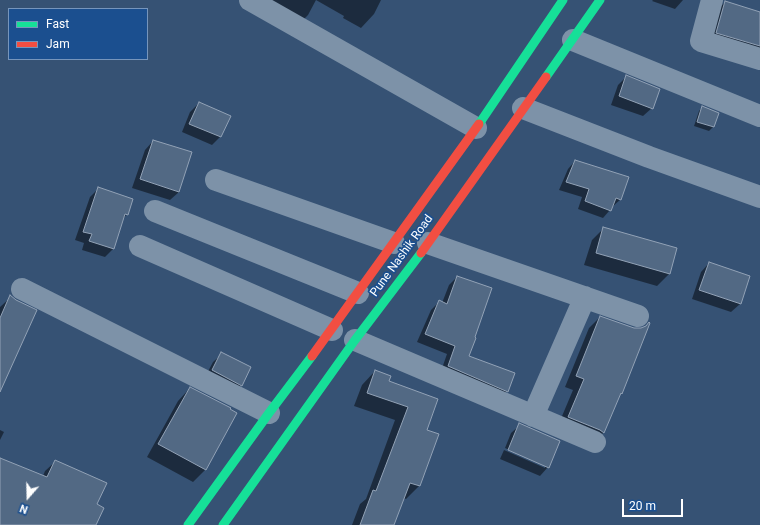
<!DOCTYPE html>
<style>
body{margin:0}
#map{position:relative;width:760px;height:525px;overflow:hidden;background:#365274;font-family:Roboto,sans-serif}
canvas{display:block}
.legend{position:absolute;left:8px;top:8px;width:140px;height:52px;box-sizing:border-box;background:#1b4f8f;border:1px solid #7695bc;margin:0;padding:5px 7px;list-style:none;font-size:12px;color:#fff}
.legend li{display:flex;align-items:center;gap:8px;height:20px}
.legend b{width:20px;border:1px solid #7695bc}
.north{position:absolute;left:8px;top:477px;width:40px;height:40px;-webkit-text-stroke:3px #1b4f8f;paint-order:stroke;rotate:200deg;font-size:11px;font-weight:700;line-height:16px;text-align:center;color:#fff}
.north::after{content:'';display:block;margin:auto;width:14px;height:18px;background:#fff;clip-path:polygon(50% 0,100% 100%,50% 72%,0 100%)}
.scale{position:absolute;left:622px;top:499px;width:61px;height:18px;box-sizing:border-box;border:2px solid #fff;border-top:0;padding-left:5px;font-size:12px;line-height:14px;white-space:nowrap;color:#fff;-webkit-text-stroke:3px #1b4f8f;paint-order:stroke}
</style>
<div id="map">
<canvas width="760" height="525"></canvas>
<ul class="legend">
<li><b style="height:5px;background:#16e098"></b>Fast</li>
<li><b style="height:5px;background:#f24e42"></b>Jam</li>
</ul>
<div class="north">N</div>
<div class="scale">20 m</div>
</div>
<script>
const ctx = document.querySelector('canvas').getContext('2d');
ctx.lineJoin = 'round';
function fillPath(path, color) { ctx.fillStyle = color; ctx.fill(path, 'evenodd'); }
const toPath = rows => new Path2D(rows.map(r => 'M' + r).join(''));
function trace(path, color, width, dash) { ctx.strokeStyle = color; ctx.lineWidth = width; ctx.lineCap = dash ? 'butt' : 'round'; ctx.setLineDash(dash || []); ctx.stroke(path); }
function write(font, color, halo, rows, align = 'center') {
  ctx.font = font + ' Roboto,sans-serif'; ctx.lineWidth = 3.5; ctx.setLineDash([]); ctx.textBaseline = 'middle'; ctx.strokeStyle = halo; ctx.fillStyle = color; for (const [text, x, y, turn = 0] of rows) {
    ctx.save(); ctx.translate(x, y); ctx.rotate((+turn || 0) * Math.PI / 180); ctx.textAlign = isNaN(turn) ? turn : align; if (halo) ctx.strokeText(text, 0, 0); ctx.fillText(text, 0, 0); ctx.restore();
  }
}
fillPath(toPath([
 [263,0,381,0,374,14,361,28,343,18,344,16,316,0,308,15,295,28],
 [653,0,683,0,675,9,652,1],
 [725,2,760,13,760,64,706,44,714,14],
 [627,76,652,108,643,116,611,105,618,85],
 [199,103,220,137,212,145,182,132,190,112],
 [703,107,717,113,713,127,709,131,694,126,699,111],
 [153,141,179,192,170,200,132,188,145,150],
 [575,161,621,199,612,207,610,210,603,218,578,209,582,197,559,190,568,169],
 [98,189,127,214,123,219,113,249,105,257,82,250,84,243,75,240,90,197],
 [604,228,676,249,669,274,657,286,584,265,592,240],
 [709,263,749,277,740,304,731,312,692,299,701,272],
 [457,277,473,338,467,356,507,391,499,399,440,374,447,354,417,342,431,310,439,302,442,303,449,285],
 [11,297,0,378,0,307],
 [600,317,622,393,619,395,603,433,592,444,557,428,573,390,565,387,589,328],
 [222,354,241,385,233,393,204,379,213,362],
 [375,371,388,382,437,400,426,430,419,486,406,499,403,498,393,525,352,525,360,504,366,499,395,420,354,406,362,385],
 [190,388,236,413,205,470,193,482,147,457,178,401],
 [520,425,548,467,540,476,500,459,504,450,545,468,545,465,505,448,511,433],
 [0,430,4,432,0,440],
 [0,459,43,476,45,471,56,461,95,505,95,525,0,525]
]), '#0007');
const building = toPath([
 [725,1,760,12,760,46,716,33,725,1],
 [626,75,660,89,653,109,619,96,626,75],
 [199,102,231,116,221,137,189,124,199,102],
 [702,106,719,113,714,127,697,122,702,106],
 [153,140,192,152,179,192,140,179,153,140],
 [575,160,629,177,621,200,616,198,611,211,585,201,589,189,566,182,575,160],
 [98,187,133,199,128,215,125,214,114,249,89,241,92,234,83,232,98,187],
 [603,227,677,248,670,274,596,253,603,227],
 [709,262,750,276,741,304,699,290,709,262],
 [457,276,492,288,475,337,476,338,469,356,515,373,508,392,448,366,455,346,425,334,439,300,447,304,457,276],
 [10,295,16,300,37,310,0,392,0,318,10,295],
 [600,316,634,328,641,328,646,326,649,322,650,323,622,394,621,393,604,433,600,430,568,417,584,379,576,376,600,316],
 [221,352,251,367,242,386,212,370,221,352],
 [375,370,391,376,389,381,438,399,427,430,439,434,420,486,410,483,394,525,360,525,373,490,376,491,408,407,367,393,375,370],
 [190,387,231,408,230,409,237,413,206,470,158,444,190,387],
 [519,423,560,441,549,468,508,450,519,423],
 [0,458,47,477,55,460,107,483,97,504,104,508,96,525,0,525,0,458]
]);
fillPath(building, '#526984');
trace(building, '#92a2b6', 1);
trace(toPath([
 [250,0,476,128],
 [712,0,701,41,760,59],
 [573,40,760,116],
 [523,108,649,157,760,197],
 [216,180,394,243],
 [155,211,358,293],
 [428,243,638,316],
 [140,246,332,330],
 [22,289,269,413],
 [355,340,595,442],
 [533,416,585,297]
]), '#7d92a8', 22);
trace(toPath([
 [546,77,600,0],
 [479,124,563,0],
 [188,525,269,413,312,356],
 [223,525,355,340,421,253]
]), '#16e098', 9);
trace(toPath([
 [421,253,546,77],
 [312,356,479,124]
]), '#f24e42', 9);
write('12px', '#fff', '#1b4f8f', [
 ["Pune Nashik Road",402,256,-54]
]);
</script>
